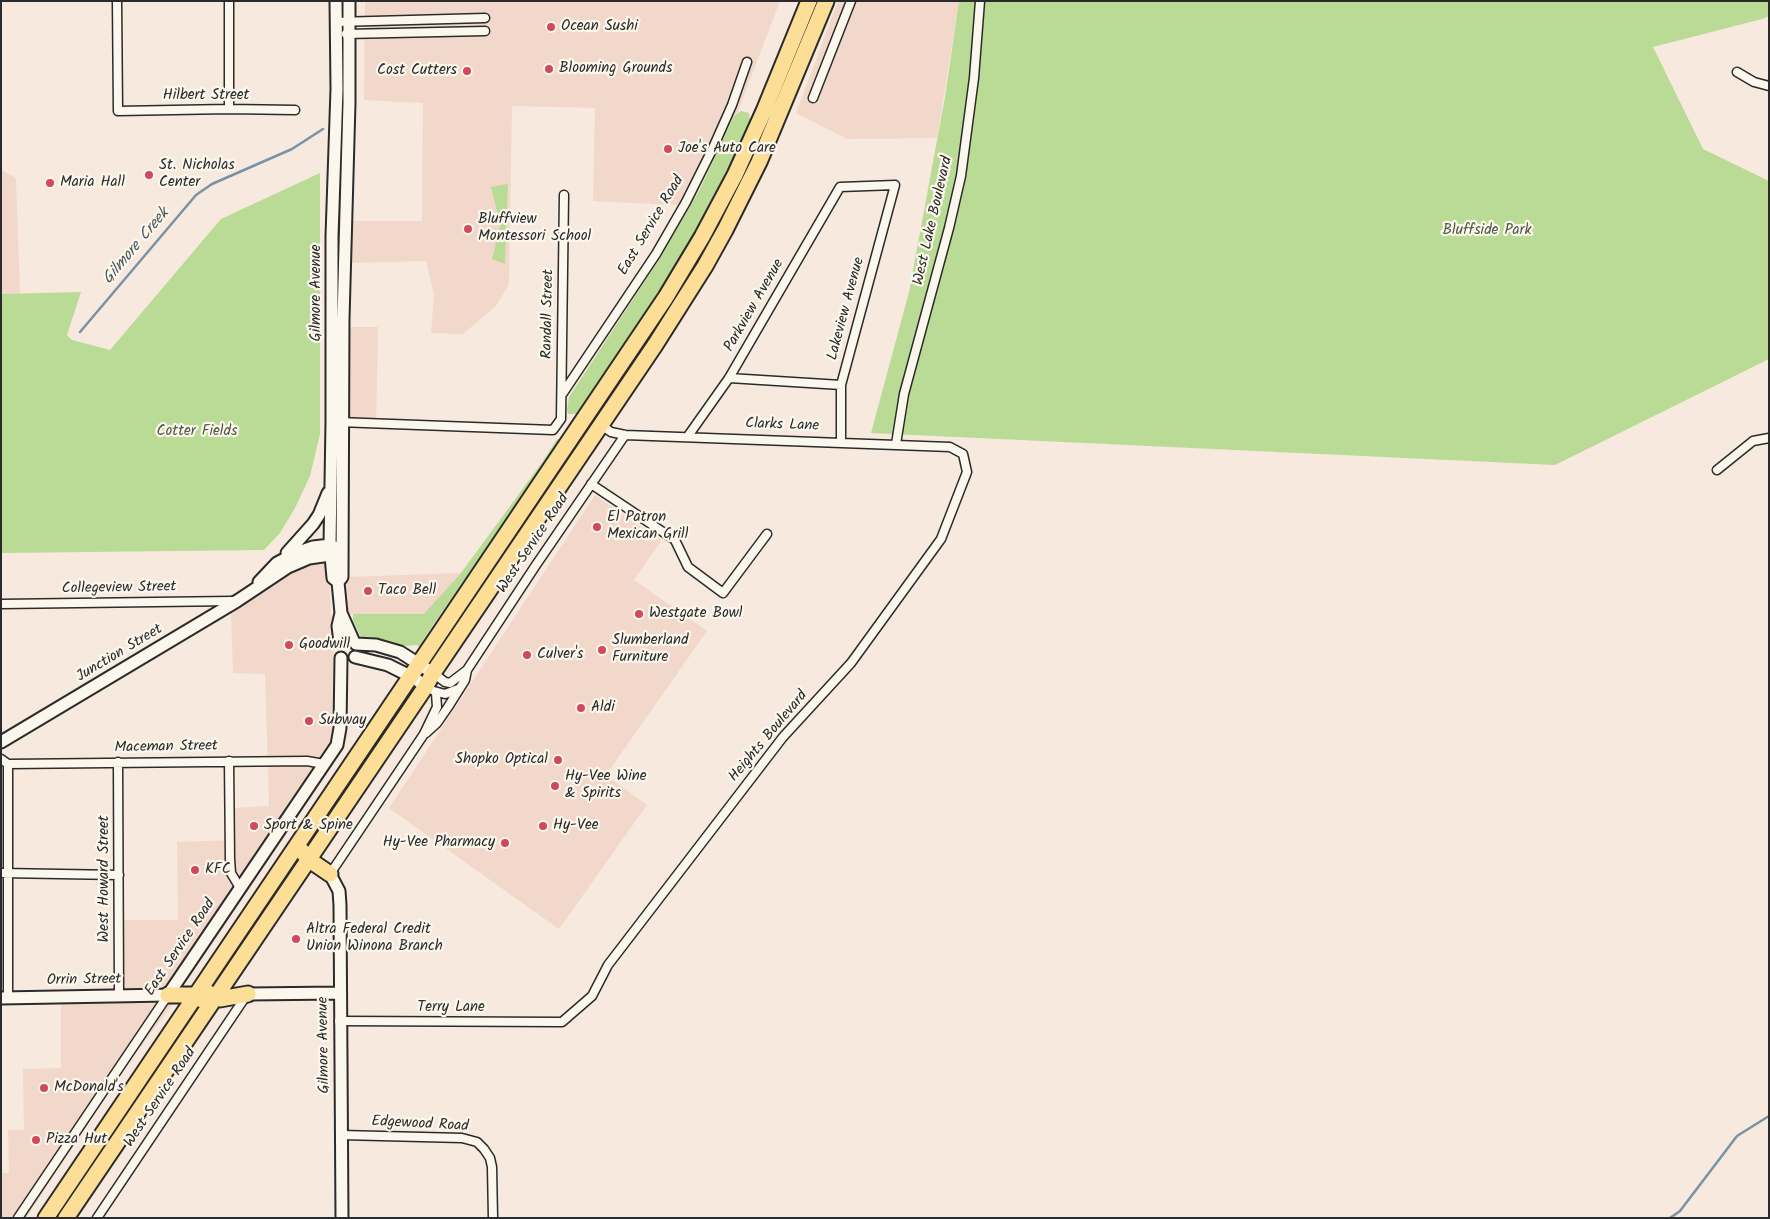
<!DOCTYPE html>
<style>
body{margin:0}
#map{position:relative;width:1770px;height:1219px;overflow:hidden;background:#f7e9dd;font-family:Kalam,sans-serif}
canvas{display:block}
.frame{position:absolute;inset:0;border:2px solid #2b2b2b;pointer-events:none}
</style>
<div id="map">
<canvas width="1770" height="1219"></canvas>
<div class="frame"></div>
</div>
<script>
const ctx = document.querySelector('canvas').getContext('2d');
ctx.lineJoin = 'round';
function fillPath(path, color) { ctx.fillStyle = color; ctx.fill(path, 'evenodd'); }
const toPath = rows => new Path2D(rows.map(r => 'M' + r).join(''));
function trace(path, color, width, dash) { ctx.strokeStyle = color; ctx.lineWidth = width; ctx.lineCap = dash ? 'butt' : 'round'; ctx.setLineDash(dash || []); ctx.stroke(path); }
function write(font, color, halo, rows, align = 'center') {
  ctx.font = font + ' Kalam,sans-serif'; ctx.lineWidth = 4.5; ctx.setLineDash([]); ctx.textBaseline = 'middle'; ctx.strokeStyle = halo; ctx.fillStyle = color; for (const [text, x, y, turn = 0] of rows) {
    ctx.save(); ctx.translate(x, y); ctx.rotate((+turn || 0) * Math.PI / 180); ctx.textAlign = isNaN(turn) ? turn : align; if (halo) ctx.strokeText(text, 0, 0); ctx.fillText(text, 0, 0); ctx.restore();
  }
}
fillPath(toPath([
 [365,1,780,1,737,114,733,117,691,206,593,201,595,108,512,106,509,284,496,306,463,334,431,333,434,295,426,261,349,263,350,221,422,221,423,103,364,100],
 [838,1,959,1,937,138,847,139,796,113],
 [1,170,16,178,20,294,1,294],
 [347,327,378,327,376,428,346,428],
 [595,495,661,541,634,580,707,631,606,775,647,805,559,929,389,808],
 [320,560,327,562,329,575,337,731,326,754,321,756,320,775,173,991,172,1005,121,1073,26,1218,1,1218,1,1173,9,1173,8,1130,24,1130,23,1069,61,1068,61,1003,122,1003,122,920,178,920,177,842,235,840,234,808,269,806,265,674,233,673,231,614,290,569],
 [461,573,427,614,348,614,346,577]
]), '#f2d8ca');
fillPath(toPath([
 [959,1,1769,1,1769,16,1762,19,1653,47,1703,149,1769,181,1769,359,1555,465,871,433,909,292,945,97],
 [741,111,749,113,750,120,742,141,692,240,661,290,579,414,568,414,567,410,569,397,658,261,700,189,733,117],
 [320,173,320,434,310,476,295,508,280,533,264,550,1,553,1,294,81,292,67,335,72,340,110,350,221,219],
 [508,184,505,264,492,259,501,222,497,211,491,187],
 [557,439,562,439,433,625,419,647,417,645,406,646,385,640,361,637,353,621,353,614,424,614,461,573,543,461]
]), '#b9db95');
trace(toPath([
 [80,332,196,195,212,184,292,149,323,129],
 [1670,1218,1680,1211,1737,1136,1769,1116]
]), '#7892a6', 2.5);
const street = toPath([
 [117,1,118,111,229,109,295,110],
 [229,1,229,109],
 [336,22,485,18],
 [346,34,485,31],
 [1737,72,1754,82,1769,86],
 [813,98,851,1],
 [729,378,841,385],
 [563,393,656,254,686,202,712,150,732,105,747,62],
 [338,422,553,430,561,419,564,195],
 [688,436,729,378,840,187,895,185,841,385,841,442],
 [896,444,904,394,949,228,961,176,974,78,980,1],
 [1717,470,1753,441,1769,438],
 [591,484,675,540,688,567,723,593,767,534],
 [1,604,233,601],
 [433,673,445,682,450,683,467,670,536,565,625,435],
 [434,691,445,694,458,689],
 [426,733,437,723,448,707,465,680,467,670],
 [1,759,8,764,8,997],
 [229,761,230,859,231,873,240,888],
 [118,762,119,996],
 [8,764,307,761,324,764],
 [1,873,119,875],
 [330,874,424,734,437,707,436,693],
 [339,1021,562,1022,592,996,608,965,783,737,851,663,941,539,967,472,963,454,950,447,625,435,611,432,601,425],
 [341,1135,462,1138,477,1142,484,1149,490,1158,492,1167,493,1218],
 [18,1218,168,995],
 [97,1218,246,996]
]);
const secondary = toPath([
 [336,1,337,89,332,236,332,422,330,545,333,578,338,582],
 [287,553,313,524,319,515,328,493],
 [259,582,277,563,296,553,313,547,330,545,335,547],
 [341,613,353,640],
 [340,642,338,626,341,613,338,582,342,577,343,319,349,103,349,1],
 [356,644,376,645,400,652,433,673],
 [355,657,388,665,412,677,426,686],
 [1,742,237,601,288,567,309,558,330,555,335,552],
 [330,874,339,891,340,905,342,1218],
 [248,994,339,993],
 [1,998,168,995,337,745,340,728,341,658]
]);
const highway = toPath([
 [302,851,308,859,330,874],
 [209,993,215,998,220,999,248,994],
 [168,995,196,995,202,1000],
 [46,1218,666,297,702,237,735,175,764,111,809,1],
 [66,1218,426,686,433,673,655,345,705,266,725,230,759,162,826,1]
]);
trace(street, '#2b2b2b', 11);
trace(secondary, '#2b2b2b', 15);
trace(highway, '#2b2b2b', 19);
trace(street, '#fbf7ec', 8);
trace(secondary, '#fbf7ec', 11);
trace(highway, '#fcde96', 15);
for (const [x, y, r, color] of [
 [551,27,5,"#d1495b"],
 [549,69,5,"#d1495b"],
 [467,71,5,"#d1495b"],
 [668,149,5,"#d1495b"],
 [149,175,5,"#d1495b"],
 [50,183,5,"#d1495b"],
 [468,229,5,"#d1495b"],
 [597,527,5,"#d1495b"],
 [368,591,5,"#d1495b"],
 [639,614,5,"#d1495b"],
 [289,645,5,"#d1495b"],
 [602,650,5,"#d1495b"],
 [527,655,5,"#d1495b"],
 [581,708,5,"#d1495b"],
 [309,721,5,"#d1495b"],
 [558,760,5,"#d1495b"],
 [555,786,5,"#d1495b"],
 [254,826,5,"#d1495b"],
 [543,826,5,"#d1495b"],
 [505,843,5,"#d1495b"],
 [195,870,5,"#d1495b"],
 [296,939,5,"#d1495b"],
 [44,1088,5,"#d1495b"],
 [36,1140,5,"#d1495b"]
]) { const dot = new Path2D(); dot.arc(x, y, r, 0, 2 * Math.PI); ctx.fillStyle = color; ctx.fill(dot); trace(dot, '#fbf7ec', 2); }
write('15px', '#2b2b2b', '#fbf7ec', [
 ["Ocean Sushi",561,27],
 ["Blooming Grounds",559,69],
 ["Cost Cutters",457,71,"right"],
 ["Joe's Auto Care",678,149],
 ["St. Nicholas",159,166],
 ["Center",159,183],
 ["Maria Hall",60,183],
 ["Bluffview",478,220],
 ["Montessori School",478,237],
 ["El Patron",607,518],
 ["Mexican Grill",607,535],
 ["Taco Bell",378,591],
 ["Westgate Bowl",649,614],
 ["Slumberland",612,641],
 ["Furniture",612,658],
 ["Goodwill",299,645],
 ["Culver's",537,655],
 ["Aldi",591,708],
 ["Subway",319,721],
 ["Shopko Optical",548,760,"right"],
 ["Hy-Vee Wine",565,777],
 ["& Spirits",565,794],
 ["Sport & Spine",264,826],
 ["Hy-Vee",553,826],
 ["Hy-Vee Pharmacy",495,843,"right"],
 ["KFC",205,870],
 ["Altra Federal Credit",306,930],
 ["Union Winona Branch",306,947],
 ["McDonald's",54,1088],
 ["Pizza Hut",46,1140]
], 'left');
write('15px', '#2b2b2b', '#fbf7ec', [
 ["Hilbert Street",206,96],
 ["West Lake Boulevard",934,221,-77],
 ["East Service Road",652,226,-59],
 ["Gilmore Avenue",317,293,-90],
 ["Parkview Avenue",755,306,-60],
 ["Lakeview Avenue",847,309,-75],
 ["Randall Street",549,314,-89],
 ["Clarks Lane",782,426,2],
 ["West Service Road",534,544,-56],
 ["Collegeview Street",119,589,-1],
 ["Junction Street",120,654,-31],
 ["Heights Boulevard",769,737,-50],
 ["Maceman Street",166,748,-1],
 ["West Howard Street",105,879,-90],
 ["East Service Road",181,948,-56],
 ["Orrin Street",84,981,-1],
 ["Terry Lane",451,1008],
 ["Gilmore Avenue",325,1045,-91],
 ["West Service Road",161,1098,-56],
 ["Edgewood Road",420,1125,3]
]);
write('15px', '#4e5746', '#fbf7ec', [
 ["Bluffside Park",1487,231],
 ["Cotter Fields",197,432]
]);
write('italic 16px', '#4b565e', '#fbf7ec', [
 ["Gilmore Creek",137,247,-50]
]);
</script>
